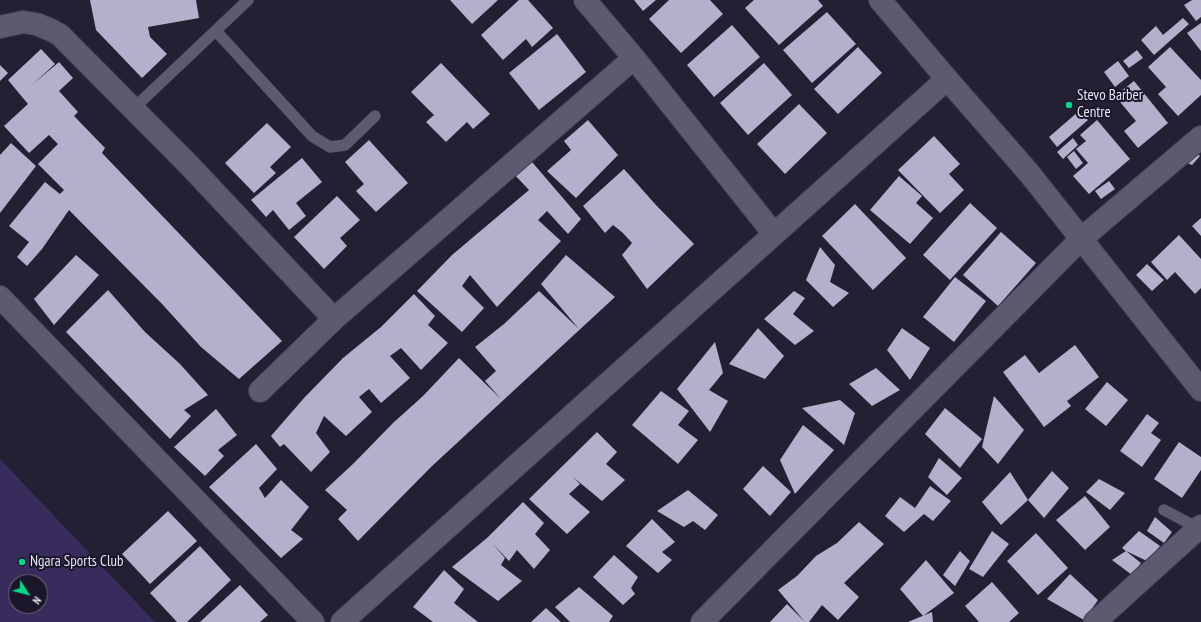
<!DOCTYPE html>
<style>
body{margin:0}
#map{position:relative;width:1201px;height:622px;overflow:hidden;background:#242034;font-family:"PT Sans Narrow",sans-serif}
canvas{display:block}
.north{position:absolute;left:8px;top:574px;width:40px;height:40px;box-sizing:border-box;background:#1b162a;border:1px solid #6c687a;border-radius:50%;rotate:126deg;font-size:11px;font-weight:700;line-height:16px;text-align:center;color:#e5e2f1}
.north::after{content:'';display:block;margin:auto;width:14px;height:18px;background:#05d98b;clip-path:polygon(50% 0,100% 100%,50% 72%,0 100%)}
</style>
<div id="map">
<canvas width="1201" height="622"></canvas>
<div class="north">N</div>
</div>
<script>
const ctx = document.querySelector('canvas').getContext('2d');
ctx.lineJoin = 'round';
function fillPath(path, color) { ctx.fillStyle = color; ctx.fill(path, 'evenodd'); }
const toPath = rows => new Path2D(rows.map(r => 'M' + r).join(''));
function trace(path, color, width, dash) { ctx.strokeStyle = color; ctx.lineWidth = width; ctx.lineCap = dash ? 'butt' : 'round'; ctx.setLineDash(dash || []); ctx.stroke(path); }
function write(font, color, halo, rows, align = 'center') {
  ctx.font = font + ' "PT Sans Narrow",sans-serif'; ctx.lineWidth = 4; ctx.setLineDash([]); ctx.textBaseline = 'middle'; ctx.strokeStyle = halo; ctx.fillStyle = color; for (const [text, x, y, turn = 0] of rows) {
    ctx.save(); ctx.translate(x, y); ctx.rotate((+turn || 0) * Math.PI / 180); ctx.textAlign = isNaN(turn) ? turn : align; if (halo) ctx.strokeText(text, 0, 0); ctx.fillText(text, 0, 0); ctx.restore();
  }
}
fillPath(toPath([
 [0,459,155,622,0,622],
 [16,582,40,582,40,606,16,606]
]), '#382c5c');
fillPath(toPath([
 [90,0,196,0,199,18,148,27,150,37,167,54,142,78,96,30],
 [450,0,498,0,472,24],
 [519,0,528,0,553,28,532,47,526,39,503,60,481,35],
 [634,0,656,0,643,11],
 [669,0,710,0,723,14,681,53,649,19],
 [754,0,818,0,823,6,779,45,745,8],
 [1192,0,1201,0,1201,17,1196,21,1184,5],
 [827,12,856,44,812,83,783,50],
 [1183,18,1189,24,1154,55,1141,40,1156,26,1163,35],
 [1201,23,1201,51,1187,33],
 [732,25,760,57,714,97,687,65],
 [557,34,586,72,539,110,509,73],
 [858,47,882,73,838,114,814,89],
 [1170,47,1201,80,1201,95,1178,116,1158,94,1166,87,1148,67],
 [41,49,55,64,32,85,59,62,73,78,59,91,78,112,74,116,105,148,102,153,282,341,239,379,201,347,163,305,69,210,42,249,27,266,17,257,29,242,9,226,45,182,60,194,64,190,38,164,58,144,49,135,29,153,4,126,28,104,8,80],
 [1137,50,1143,58,1129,68,1123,61],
 [1118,61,1129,76,1115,87,1104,72],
 [441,63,490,114,473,129,467,122,446,142,426,122,434,115,411,92],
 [764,63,792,95,748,135,720,103],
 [0,65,8,73,0,81],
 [1134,81,1168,123,1138,148,1124,131,1136,121,1115,96],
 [799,104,827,133,785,174,757,144],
 [1079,111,1088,120,1057,147,1049,137],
 [588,120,618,155,576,198,547,171,571,150,564,141],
 [1097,120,1130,159,1089,194,1073,176,1088,163,1076,149,1086,141,1080,135],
 [267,123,291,147,270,167,276,173,254,193,225,163],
 [934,136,960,164,949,174,964,190,940,213,898,170],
 [1073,138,1078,145,1063,159,1057,152],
 [369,140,408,183,376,212,356,191,364,184,345,162],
 [11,143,36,166,0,213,0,155],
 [1193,150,1200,156,1192,165,1185,162],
 [1074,151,1083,163,1076,169,1067,157],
 [302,158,322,182,296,203,306,216,289,230,273,210,266,217,251,200],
 [532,162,581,219,568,234,547,211,538,220,561,241,497,307,470,275,462,286,484,308,462,332,417,291,452,255,529,190,513,173],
 [624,169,655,204,694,244,647,289,622,255,632,243,623,233,613,225,605,233,583,206],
 [899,176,922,196,916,203,933,218,910,244,870,210],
 [1109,181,1115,189,1101,199,1095,191],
 [337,196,360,220,340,238,347,246,324,269,294,237],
 [970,203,997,228,950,280,923,255],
 [855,204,906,258,873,290,822,236],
 [1201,218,1201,236,1192,226],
 [1001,232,1036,263,998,306,963,275],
 [1179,235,1201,259,1201,288,1195,294,1175,272,1167,280,1151,262],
 [820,247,835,265,830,282,849,293,833,307,806,280],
 [76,255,99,275,54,325,34,299],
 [566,255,615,297,431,467,358,541,338,519,347,510,325,490,354,463,393,423,423,396,459,358,501,399,485,381,496,371,475,347,504,324,539,291,579,329,541,284],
 [1147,264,1164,280,1152,291,1136,275],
 [955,277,986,301,954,342,923,317],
 [108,290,145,332,180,364,208,395,184,410,191,416,170,439,66,332],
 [794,291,805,298,793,314,814,331,795,345,764,319],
 [414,294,435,316,428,325,448,343,421,370,401,348,390,356,410,378,381,403,369,389,359,397,372,412,346,436,324,416,316,433,330,452,311,472,284,444,280,447,271,436,304,398,343,358,381,327],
 [758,328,784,356,765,379,729,364],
 [902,328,930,348,910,380,887,350],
 [715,342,723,373,709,390,728,401,710,432,677,389],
 [1075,345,1099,377,1067,401,1071,406,1044,427,1003,372,1025,355,1039,373],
 [876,368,900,390,872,406,849,384],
 [1107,382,1128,400,1106,426,1085,409],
 [661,391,689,411,678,425,698,440,678,464,632,425],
 [994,396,1024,430,998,464,982,447],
 [840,400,855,413,844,445,802,408],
 [945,408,982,439,960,468,925,434],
 [216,409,237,435,218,450,224,456,205,476,174,447],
 [1147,414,1159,423,1151,433,1161,440,1142,467,1120,451],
 [803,425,834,450,795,494,780,460],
 [597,432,617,452,606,464,625,480,602,501,573,477,580,484,569,494,590,512,567,534,529,499],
 [1179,442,1201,457,1201,470,1182,498,1154,479],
 [256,444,277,469,259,488,265,498,281,480,309,507,291,530,303,539,281,558,209,487],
 [939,458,962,478,947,495,928,477],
 [763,466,791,492,770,516,743,489],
 [1052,471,1069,488,1044,518,1028,500],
 [1010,472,1028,500,1001,525,982,502],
 [1099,479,1125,493,1110,510,1086,492],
 [930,486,951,501,933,521,924,514,904,532,885,516,900,497,915,508],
 [688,490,718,515,705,530,693,521,684,527,657,511],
 [1085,496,1110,527,1085,550,1056,520],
 [523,502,544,523,535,534,550,550,534,569,517,550,509,561,492,543,505,558,501,565,522,581,498,601,452,567,487,538],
 [168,511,197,541,150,584,122,554],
 [1155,517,1172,532,1164,543,1147,531],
 [652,519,675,542,662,552,672,560,658,573,626,546],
 [859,522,884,544,844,583,859,597,838,620,822,605,809,622,805,622,778,590,797,576,816,556,837,543],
 [992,531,1009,544,983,577,969,569],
 [1139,531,1160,546,1147,561,1126,551,1141,563,1132,575,1112,560,1126,551,1122,548],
 [1036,533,1068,568,1038,595,1007,561],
 [200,546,231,580,187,622,177,622,150,593],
 [960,551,970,561,955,586,943,575],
 [614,555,638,577,631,588,635,594,623,605,593,577],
 [926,560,954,593,923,616,900,589],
 [444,570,464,589,454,603,478,622,433,622,413,607],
 [1070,574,1098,600,1084,620,1047,599],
 [992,582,1019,613,1009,622,979,622,965,606],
 [240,585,268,615,260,622,200,622],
 [579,587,613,616,609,622,570,622,555,607],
 [787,604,805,622,770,622],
 [546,608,561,622,531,622],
 [932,612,933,622,908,622]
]), '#b4afca');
const lane = toPath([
 [216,31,312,136,330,147,345,145,375,116],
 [133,109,248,0],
 [1164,510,1198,528]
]);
const street = toPath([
 [585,0,634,58,774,234],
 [880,0,947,79,1029,173,1201,390],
 [0,27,23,22,36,24,51,30,60,35,188,164,334,319],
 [0,297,313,622],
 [260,391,334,319,634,58],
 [342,622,947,79],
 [702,622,1081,239,1201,137],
 [1095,622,1201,526]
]);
trace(lane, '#423d4e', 12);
trace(street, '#423d4e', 24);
trace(lane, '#5d5971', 11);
trace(street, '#5d5971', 22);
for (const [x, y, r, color] of [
 [1069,105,4,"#05d98b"],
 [22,562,4,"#05d98b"]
]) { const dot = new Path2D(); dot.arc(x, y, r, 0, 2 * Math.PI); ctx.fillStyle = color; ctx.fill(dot); trace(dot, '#1b162a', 1.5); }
write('15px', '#e5e2f1', '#1b162a', [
 ["Stevo Barber",1077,96],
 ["Centre",1077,113],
 ["Ngara Sports Club",30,562]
], 'left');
</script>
